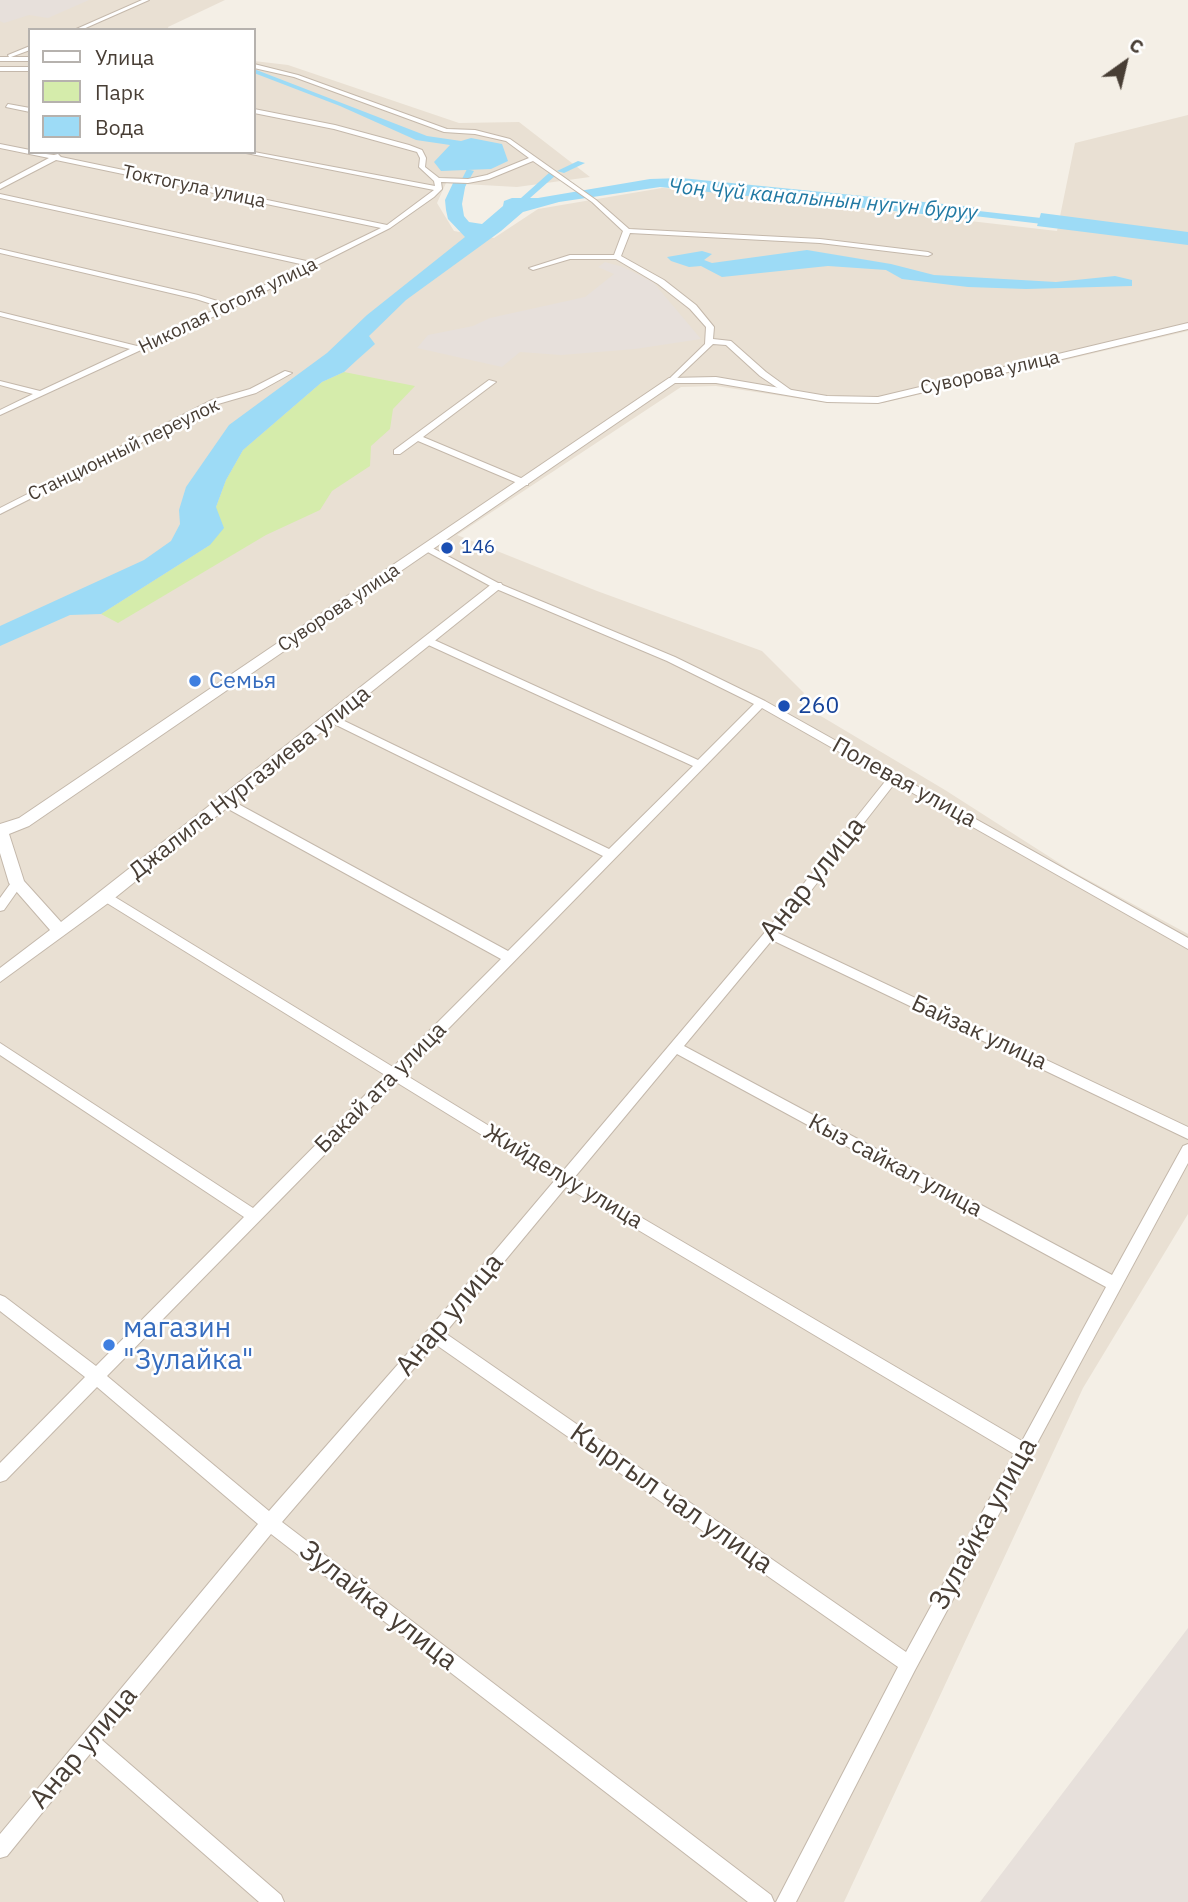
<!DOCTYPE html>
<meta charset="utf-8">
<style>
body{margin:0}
#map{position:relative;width:1188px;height:1902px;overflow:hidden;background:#f4efe6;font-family:"IBM Plex Sans",sans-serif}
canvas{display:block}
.legend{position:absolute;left:28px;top:28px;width:228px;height:126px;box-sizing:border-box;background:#fff;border:2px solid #b6b2ae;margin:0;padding:9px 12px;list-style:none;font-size:21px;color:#483e35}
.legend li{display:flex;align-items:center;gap:14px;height:35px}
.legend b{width:35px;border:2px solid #b6b2ae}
.north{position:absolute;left:1090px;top:28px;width:70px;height:70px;-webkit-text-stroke:5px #fff;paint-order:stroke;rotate:34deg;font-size:19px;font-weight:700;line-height:28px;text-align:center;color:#483e35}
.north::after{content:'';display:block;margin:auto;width:24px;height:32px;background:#483e35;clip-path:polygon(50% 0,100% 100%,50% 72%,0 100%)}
</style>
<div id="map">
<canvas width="1188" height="1902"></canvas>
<ul class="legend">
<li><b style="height:9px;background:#fff"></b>Улица</li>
<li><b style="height:19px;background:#d5ecab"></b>Парк</li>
<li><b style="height:19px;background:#9ddbf6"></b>Вода</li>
</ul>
<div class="north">С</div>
</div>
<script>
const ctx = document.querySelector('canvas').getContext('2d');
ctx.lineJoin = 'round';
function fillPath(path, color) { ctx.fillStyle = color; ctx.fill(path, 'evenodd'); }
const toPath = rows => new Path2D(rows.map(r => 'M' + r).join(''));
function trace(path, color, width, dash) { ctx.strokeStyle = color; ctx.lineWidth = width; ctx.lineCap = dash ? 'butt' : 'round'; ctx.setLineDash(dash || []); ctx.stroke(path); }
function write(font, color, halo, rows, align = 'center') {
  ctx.font = font + ' "IBM Plex Sans",sans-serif'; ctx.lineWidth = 5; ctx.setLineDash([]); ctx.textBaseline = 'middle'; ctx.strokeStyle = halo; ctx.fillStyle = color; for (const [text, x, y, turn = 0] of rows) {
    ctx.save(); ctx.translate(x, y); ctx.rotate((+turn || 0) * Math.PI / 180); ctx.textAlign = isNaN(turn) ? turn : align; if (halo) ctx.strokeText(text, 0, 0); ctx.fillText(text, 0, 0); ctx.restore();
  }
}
fillPath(toPath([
 [0,0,225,0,168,27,169,30,30,30,30,152,254,152,254,61,288,65,459,123,519,122,590,177,517,187,446,183,437,203,454,231,494,238,538,209,662,188,700,190,1057,231,1075,143,1188,115,1188,331,883,403,822,402,716,386,681,387,457,535,597,591,762,651,804,693,799,703,945,790,1070,870,1188,934,1188,1214,1083,1388,844,1902,0,1902]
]), '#e9e0d3');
fillPath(toPath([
 [0,0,89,0,48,18,29,15,4,23,0,21],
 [605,262,623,267,653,282,701,339,635,349,561,355,520,352,502,367,417,348,428,335,473,326,490,318,585,297,614,274,598,267],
 [1188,1628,1188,1902,980,1902]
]), '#e7e0db');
fillPath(toPath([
 [344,372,415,386,393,409,390,429,371,446,370,466,332,491,320,510,266,535,118,623,101,614,210,545,216,507,226,480,243,450,322,382]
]), '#d5ecab');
fillPath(toPath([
 [254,69,427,136,461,141,471,138,502,144,508,161,491,169,441,171,434,162,450,145,416,140,340,106,254,73],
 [681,178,974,207,971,219,660,187,559,202,523,212,501,231,406,300,369,336,375,344,357,360,344,372,322,382,243,450,226,480,216,507,224,528,210,545,101,614,70,615,0,646,0,626,144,560,171,541,180,524,179,510,186,487,229,425,327,353,367,315,465,237,448,219,446,210,445,200,454,181,466,182,462,204,464,216,469,222,482,224,503,206,504,201,512,198,538,198,650,179],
 [1041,213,1188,232,1188,245,1037,226],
 [807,250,891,264,934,275,1056,282,1115,276,1132,280,1132,286,1026,289,968,287,902,279,886,270,828,266,722,277,701,266,689,267,671,261,667,257,702,251,712,254,704,260,712,263]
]), '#9ddbf6');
fillPath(toPath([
 [578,161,585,163,564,173,557,171,578,161],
 [467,169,474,171,458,199,452,199,467,169],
 [549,173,556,175,530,198,534,207,528,207,521,198,549,173],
 [952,208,1059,220,1063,223,1059,226,949,213,948,211,952,208]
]), '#9ddbf6');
const minor = toPath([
 [142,0,149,0,81,30,74,30,142,0],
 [30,46,30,50,11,57,30,57,30,61,0,61,0,57,9,57,8,55,30,46],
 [254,64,298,75,447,129,475,130,510,139,596,200,629,229,820,239,928,252,932,254,928,256,820,243,630,233,621,256,664,280,696,305,714,327,713,339,731,341,766,372,795,393,788,395,760,376,726,345,713,344,673,382,670,382,670,378,705,344,706,327,690,309,658,284,616,259,570,259,533,270,529,268,570,255,614,255,623,231,592,202,533,161,489,179,468,183,441,182,442,189,434,197,390,228,230,309,0,415,0,410,33,394,0,385,0,381,40,391,130,349,0,316,0,312,137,346,221,307,196,299,0,253,0,249,198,295,227,304,305,265,0,198,0,194,311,262,381,228,56,160,0,189,0,184,49,158,0,148,0,144,30,150,30,152,54,155,58,154,61,157,387,225,434,190,241,152,254,152,435,186,434,181,419,167,420,158,417,152,334,129,254,113,254,109,335,125,409,145,422,150,426,158,425,167,439,178,468,179,487,175,529,158,506,141,475,134,444,132,294,77,254,68,254,64],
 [0,67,30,67,30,71,0,71,0,67],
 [8,104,30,108,30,112,6,107,8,104],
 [285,371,292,373,256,393,218,404,0,514,0,508,212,400,250,389,285,371],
 [489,380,496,382,423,437,528,481,528,485,522,485,418,441,400,454,394,454,394,450,489,380],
 [427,545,500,584,675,657,765,701,1188,938,1188,949,895,783,778,933,1188,1127,1188,1139,772,940,684,1046,1112,1275,1183,1146,1188,1144,1188,1163,915,1670,796,1902,776,1902,898,1667,435,1344,282,1522,771,1895,774,1902,748,1902,271,1534,102,1740,281,1895,284,1902,259,1902,90,1754,7,1856,0,1858,0,1834,258,1524,97,1387,6,1480,0,1482,0,1463,85,1377,0,1311,0,1295,5,1297,96,1366,244,1217,0,1055,0,1043,253,1208,385,1075,102,900,100,897,102,894,110,894,393,1067,501,959,221,805,219,802,221,799,229,799,508,951,603,856,326,720,325,718,326,716,334,716,609,849,693,766,424,643,424,639,432,639,698,760,754,704,667,661,494,588,424,550,422,548,427,545],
 [762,708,887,779,766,931,563,1171,404,1074,762,708],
 [677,1054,1106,1287,1022,1441,574,1178,677,1054],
 [396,1082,555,1180,429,1329,269,1511,107,1376,396,1082],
 [566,1187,1014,1454,906,1652,445,1333,566,1187],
 [17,879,23,883,4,910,0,911,0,898,13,880,17,879]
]);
const tertiary = toPath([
 [1188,323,1188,329,878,403,827,402,716,383,675,383,29,826,9,834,24,881,61,922,493,583,501,583,503,586,111,901,0,982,0,968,50,930,9,883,0,853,0,824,19,818,669,378,716,377,827,396,878,397,1188,323]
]);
trace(minor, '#c4b8ab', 2);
trace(tertiary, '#c4b8ab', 2);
fillPath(minor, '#fff');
fillPath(tertiary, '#fff');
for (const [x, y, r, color] of [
 [447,548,7,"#1a4fb4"],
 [195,681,7,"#3f7fe0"],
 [784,706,7,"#1a4fb4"],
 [109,1345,7,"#3f7fe0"]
]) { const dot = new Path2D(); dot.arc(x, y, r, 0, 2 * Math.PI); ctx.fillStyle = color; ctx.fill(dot); trace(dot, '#fff', 2.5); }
write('19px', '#483e35', '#fff', [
 ["Токтогула улица",194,187,12],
 ["Николая Гоголя улица",228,306,-26],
 ["Суворова улица",990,373,-13],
 ["Станционный переулок",124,450,-26],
 ["Суворова улица",339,608,-34]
]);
write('19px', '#164399', '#fff', [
 ["146",461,548]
], 'left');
write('italic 21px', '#2179a3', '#fff', [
 ["Чоң Чүй каналынын нугун буруу",823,200,5]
]);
write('23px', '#366cbe', '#fff', [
 ["Семья",209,681]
], 'left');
write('23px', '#164399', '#fff', [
 ["260",798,706]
], 'left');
write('23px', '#483e35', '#fff', [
 ["Джалила Нургазиева улица",250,783,-38],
 ["Полевая улица",904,783,29],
 ["Байзак улица",979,1033,25],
 ["Бакай ата улица",381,1088,-45],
 ["Кыз сайкал улица",895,1166,28],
 ["Жийделуу улица",563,1177,31]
]);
write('28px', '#483e35', '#fff', [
 ["Анар улица",813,879,-51],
 ["Анар улица",450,1315,-50],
 ["Кыргыл чал улица",671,1499,35],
 ["Зулайка улица",984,1524,-61],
 ["Зулайка улица",378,1606,38],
 ["Анар улица",84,1748,-50]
]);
write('28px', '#366cbe', '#fff', [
 ["магазин",123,1329],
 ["\"Зулайка\"",123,1361]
], 'left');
</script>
